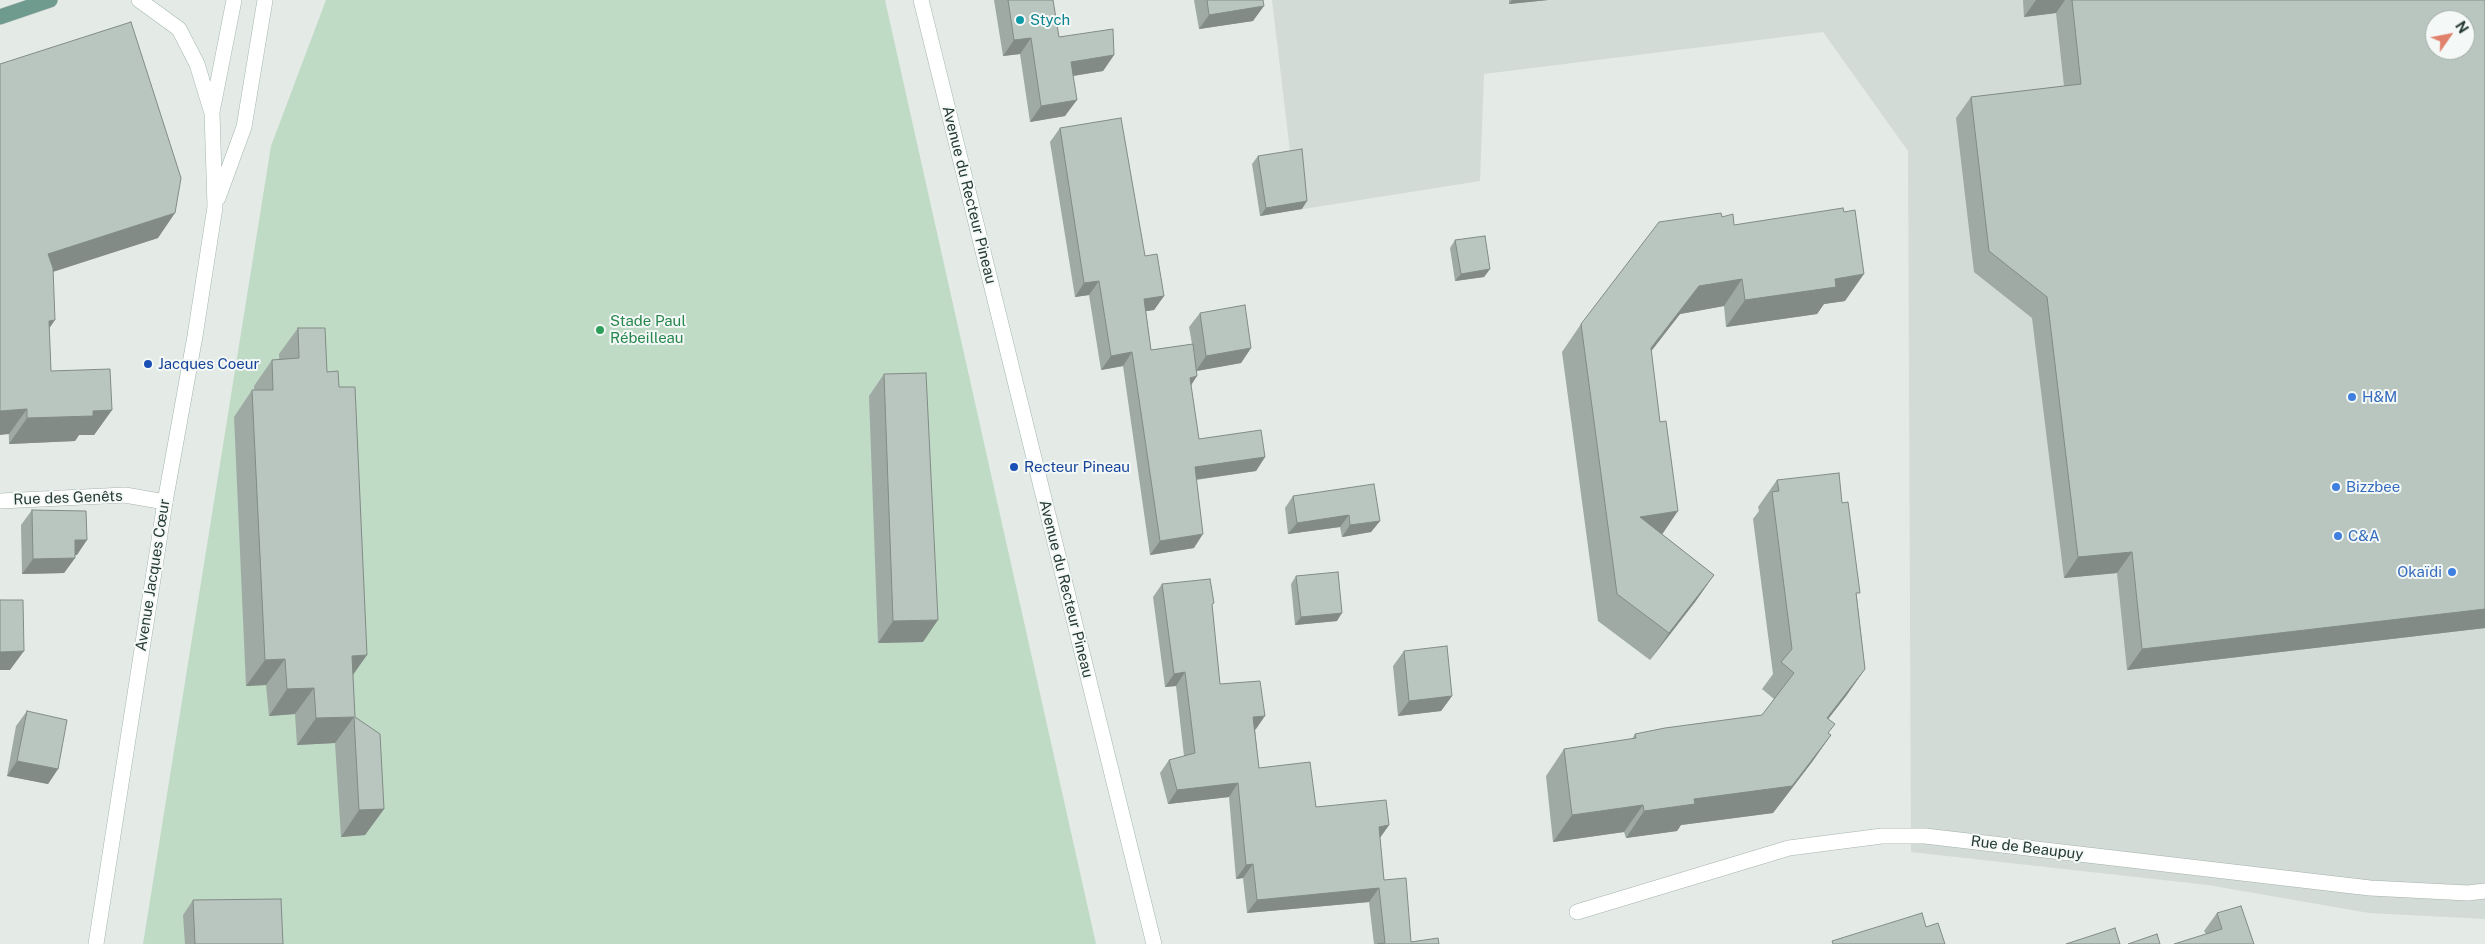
<!DOCTYPE html>
<meta charset="utf-8">
<style>
body{margin:0}
#map{position:relative;width:2485px;height:944px;overflow:hidden;background:#e4ebe7;font-family:"Public Sans",sans-serif}
canvas{display:block}
.north{position:absolute;left:2425px;top:10px;width:50px;height:50px;box-sizing:border-box;background:#f4f8f6;border:1px solid #a1aca8;border-radius:50%;rotate:57deg;font-size:14px;font-weight:700;line-height:20px;text-align:center;color:#253a33}
.north::after{content:'';display:block;margin:auto;width:18px;height:22px;background:#e0816c;clip-path:polygon(50% 0,100% 100%,50% 72%,0 100%)}
</style>
<div id="map">
<canvas width="2485" height="944"></canvas>
<div class="north">N</div>
</div>
<script>
const ctx = document.querySelector('canvas').getContext('2d');
ctx.lineJoin = 'round';
function fillPath(path, color) { ctx.fillStyle = color; ctx.fill(path, 'evenodd'); }
const toPath = rows => new Path2D(rows.map(r => 'M' + r).join(''));
function trace(path, color, width, dash) { ctx.strokeStyle = color; ctx.lineWidth = width; ctx.lineCap = dash ? 'butt' : 'round'; ctx.setLineDash(dash || []); ctx.stroke(path); }
function write(font, color, halo, rows, align = 'center') {
  ctx.font = font + ' "Public Sans",sans-serif'; ctx.lineWidth = 4; ctx.setLineDash([]); ctx.textBaseline = 'middle'; ctx.strokeStyle = halo; ctx.fillStyle = color; for (const [text, x, y, turn = 0] of rows) {
    ctx.save(); ctx.translate(x, y); ctx.rotate((+turn || 0) * Math.PI / 180); ctx.textAlign = isNaN(turn) ? turn : align; if (halo) ctx.strokeText(text, 0, 0); ctx.fillText(text, 0, 0); ctx.restore();
  }
}
fillPath(toPath([
 [1272,0,2485,0,2485,919,2369,913,2208,885,1911,852,1908,151,1823,32,1484,74,1480,181,1297,210],
 [2435,20,2465,20,2465,50,2435,50]
]), '#d2dbd6');
fillPath(toPath([
 [326,0,885,0,1096,944,143,944,271,146]
]), '#bfdac5');
const minor = toPath([
 [0,501,125,495,165,502],
 [1577,912,1789,848,1882,836,1925,836,2370,888,2468,893,2485,891]
]);
const secondary = toPath([
 [139,0,179,29,197,64,211,110],
 [921,0,1154,944],
 [218,198,244,127,265,0],
 [96,944,165,502,195,336,215,207,212,112,234,0]
]);
const primary = toPath([
 [0,17,50,0]
]);
trace(minor, '#a7b2ad', 16);
trace(secondary, '#a3b6ae', 16);
trace(primary, '#c2c8c6', 16);
trace(minor, '#fff', 15);
trace(secondary, '#fff', 15);
trace(primary, '#6e9b8d', 15);
fillPath(toPath([
 [994,0,1053,0,1059,37,1114,55,1103,71,1073,76,1065,116,1030,122,1020,54,1003,56],
 [1194,0,1263,0,1253,21,1199,29],
 [1509,0,1548,0,1509,4],
 [2023,0,2485,0,2485,628,2127,670,2117,573,2064,578,2032,318,1974,272,1956,118,1971,97,2064,86,2056,13,2024,17],
 [0,64,158,238,53,272,49,328,51,371,112,410,94,435,79,435,75,441,9,444],
 [1060,128,1145,256,1164,296,1154,310,1146,311,1151,350,1192,344,1189,327,1200,313,1251,348,1241,363,1197,371,1191,386,1199,439,1265,457,1256,471,1196,480,1194,548,1150,555,1123,366,1101,370,1089,295,1075,297,1050,142],
 [1258,156,1302,209,1260,216,1252,164],
 [1844,212,1845,301,1824,304,1817,314,1726,327,1724,306,1680,314,1651,351,1662,534,1714,575,1695,602,1650,660,1598,621,1562,352,1581,324,1722,217,1734,225],
 [1455,240,1490,269,1484,277,1455,281,1450,248],
 [298,328,327,372,353,675,355,717,384,809,365,835,341,837,335,743,297,745,295,714,269,716,266,685,246,686,234,417,252,390,254,390,254,386,272,360,279,359,279,354],
 [884,374,923,642,878,643,869,396],
 [1777,480,1842,503,1857,598,1865,669,1846,696,1828,719,1828,733,1831,735,1812,762,1773,813,1681,825,1677,831,1626,838,1624,832,1553,842,1546,776,1564,749,1632,739,1635,734,1762,715,1774,699,1762,689,1773,674,1753,519,1759,511,1758,507],
 [1293,496,1380,521,1371,532,1342,537,1340,527,1288,534,1285,508],
 [32,510,77,555,75,555,75,558,64,573,22,574,21,525],
 [1296,576,1337,621,1295,625,1291,584],
 [1162,584,1212,606,1220,684,1256,729,1255,730,1259,768,1316,807,1389,825,1380,838,1384,880,1411,942,1439,944,1374,944,1369,902,1247,913,1243,878,1236,879,1229,797,1168,804,1160,773,1169,760,1184,756,1176,686,1165,687,1153,597],
 [1404,651,1452,696,1441,711,1398,716,1393,666],
 [27,711,58,769,48,784,7,776,16,726],
 [193,900,283,944,185,944,183,915],
 [2217,913,2254,944,2206,934,2204,931]
]), '#9faaa5');
fillPath(toPath([
 [1512,0,1548,0,1509,4],
 [2036,0,2065,0,2056,13,2024,17],
 [1264,6,1253,21,1199,29,1209,15],
 [1031,38,1020,54,1003,56,1014,40],
 [1114,55,1103,71,1060,78,1071,62],
 [1077,100,1065,116,1030,122,1041,106],
 [1307,201,1302,209,1260,216,1266,208],
 [175,213,158,238,30,279,48,254],
 [1490,269,1484,277,1455,281,1461,274],
 [1864,274,1845,301,1824,304,1817,314,1726,327,1745,300,1835,279],
 [1742,279,1724,306,1680,314,1632,376,1651,348,1699,286],
 [1099,281,1089,295,1075,297,1084,283],
 [1164,296,1154,310,1134,313,1144,299],
 [55,320,37,346,49,321],
 [1251,348,1241,363,1196,371,1206,356],
 [1132,352,1123,366,1101,370,1111,356],
 [1197,376,1188,390,1190,378],
 [27,409,9,434,0,435,0,411],
 [112,410,94,435,79,435,75,441,9,444,27,418,93,411],
 [1265,457,1256,471,1185,481,1195,467],
 [1678,511,1659,539,1640,517],
 [1349,515,1340,527,1288,534,1297,523],
 [1380,521,1371,532,1342,537,1350,525],
 [1203,534,1194,548,1150,555,1160,541],
 [75,540,87,540,77,555,64,555],
 [2132,552,2117,573,2064,578,2078,557],
 [75,558,64,573,22,574,33,559],
 [1714,575,1695,602,1650,660,1669,633],
 [2485,609,2485,628,2127,670,2142,649],
 [1342,613,1337,621,1295,625,1301,617],
 [938,620,923,642,878,643,893,621],
 [24,651,10,670,0,670,0,652],
 [367,655,348,682,352,656],
 [285,659,266,685,246,686,265,660],
 [1865,669,1846,696,1808,745,1827,718],
 [1185,672,1176,686,1165,687,1174,674],
 [314,688,295,714,269,716,287,689],
 [1452,696,1441,711,1398,716,1409,701],
 [1265,716,1256,729,1244,731,1253,717],
 [354,717,335,743,297,745,316,718],
 [1831,735,1812,762,1773,813,1681,825,1677,831,1626,838,1644,811,1694,799],
 [17,761,58,769,48,784,7,776],
 [1238,783,1229,797,1168,804,1177,790],
 [1643,805,1624,832,1553,842,1572,815],
 [384,809,365,835,341,837,359,810],
 [1389,825,1379,839,1379,827],
 [1253,864,1243,878,1236,879,1246,865],
 [1379,888,1369,902,1247,913,1257,900]
]), '#828b86');
const building = toPath([
 [1008,0,1053,0,1059,37,1113,29,1114,55,1071,62,1077,100,1041,106,1031,38,1014,40,1008,0],
 [1207,0,1263,0,1264,6,1209,15,1207,0],
 [2072,0,2485,0,2485,609,2142,649,2132,552,2078,557,2047,297,1989,251,1971,97,2081,84,2072,0],
 [2435,20,2465,20,2465,50,2435,50,2435,20],
 [131,22,181,178,175,213,48,254,53,268,55,320,49,321,51,371,110,369,112,410,93,411,93,416,27,418,27,409,0,411,0,64,131,22],
 [1121,118,1145,256,1157,254,1164,296,1144,299,1151,350,1193,344,1197,376,1190,378,1199,439,1261,430,1265,457,1195,467,1203,534,1160,541,1132,352,1111,356,1099,281,1084,283,1060,128,1121,118],
 [1302,149,1307,201,1266,208,1258,156,1302,149],
 [1843,208,1844,212,1855,210,1864,274,1835,279,1836,287,1745,300,1742,279,1699,286,1651,348,1660,422,1666,421,1678,511,1640,517,1714,575,1669,633,1617,594,1581,324,1659,222,1721,213,1722,217,1733,214,1734,225,1843,208],
 [1485,236,1490,269,1461,274,1455,240,1485,236],
 [1245,305,1251,348,1206,356,1200,313,1245,305],
 [298,328,325,328,327,372,338,371,339,387,355,387,367,655,352,656,355,717,380,734,384,809,359,810,354,717,316,718,314,688,287,689,285,659,265,660,252,390,273,390,272,360,299,358,298,328],
 [926,373,938,620,893,621,884,374,926,373],
 [1839,473,1842,503,1848,502,1860,593,1856,593,1865,669,1827,718,1835,724,1828,733,1831,735,1792,786,1694,799,1695,804,1644,811,1643,805,1572,815,1564,749,1636,738,1635,734,1665,728,1762,715,1794,673,1781,662,1792,649,1772,492,1779,491,1777,480,1839,473],
 [1374,484,1380,521,1350,525,1349,515,1297,523,1293,496,1374,484],
 [32,510,86,511,87,540,75,540,75,558,33,559,32,510],
 [1338,572,1342,613,1301,617,1296,576,1338,572],
 [1210,579,1214,603,1212,604,1220,684,1260,681,1265,716,1253,717,1259,768,1310,762,1316,807,1386,800,1389,825,1379,827,1384,880,1406,878,1411,942,1438,938,1439,944,1377,944,1385,943,1379,888,1257,900,1253,864,1246,865,1238,783,1177,790,1169,760,1195,753,1185,672,1174,674,1162,584,1210,579],
 [0,600,23,600,24,651,0,652,0,600],
 [1447,646,1452,696,1409,701,1404,651,1447,646],
 [27,711,67,720,58,769,17,761,27,711],
 [281,899,283,944,195,944,193,900,281,899],
 [2241,906,2254,944,2174,944,2222,929,2217,913,2241,906],
 [1922,913,1926,927,1938,923,1945,944,1833,944,1832,941,1922,913],
 [2115,928,2120,944,2066,944,2115,928],
 [2157,934,2160,944,2128,944,2157,934]
]);
fillPath(building, '#b9c6c0');
trace(building, '#828b86', 1);
for (const [x, y, r, color] of [
 [1020,20,5,"#0f9aa8"],
 [600,330,5,"#2e9e5b"],
 [148,364,5,"#1a4fb4"],
 [2352,397,5,"#3f7fe0"],
 [1014,467,5,"#1a4fb4"],
 [2336,487,5,"#3f7fe0"],
 [2338,536,5,"#3f7fe0"],
 [2452,572,5,"#3f7fe0"]
]) { const dot = new Path2D(); dot.arc(x, y, r, 0, 2 * Math.PI); ctx.fillStyle = color; ctx.fill(dot); trace(dot, '#f4f8f6', 2); }
write('15px', '#0d838f', '#f4f8f6', [
 ["Stych",1030,20]
], 'left');
write('15px', '#253a33', '#f4f8f6', [
 ["Avenue du Recteur Pineau",969,195,76],
 ["Rue des Genêts",68,498,-2],
 ["Avenue Jacques Cœur",153,575,-81],
 ["Avenue du Recteur Pineau",1066,589,76],
 ["Rue de Beaupuy",2027,848,7]
]);
write('15px', '#27864d', '#f4f8f6', [
 ["Stade Paul",610,321],
 ["Rébeilleau",610,338]
], 'left');
write('15px', '#164399', '#f4f8f6', [
 ["Jacques Coeur",158,364],
 ["Recteur Pineau",1024,467]
], 'left');
write('15px', '#366cbe', '#f4f8f6', [
 ["H&M",2362,397],
 ["Bizzbee",2346,487],
 ["C&A",2348,536],
 ["Okaïdi",2442,572,"right"]
], 'left');
</script>
